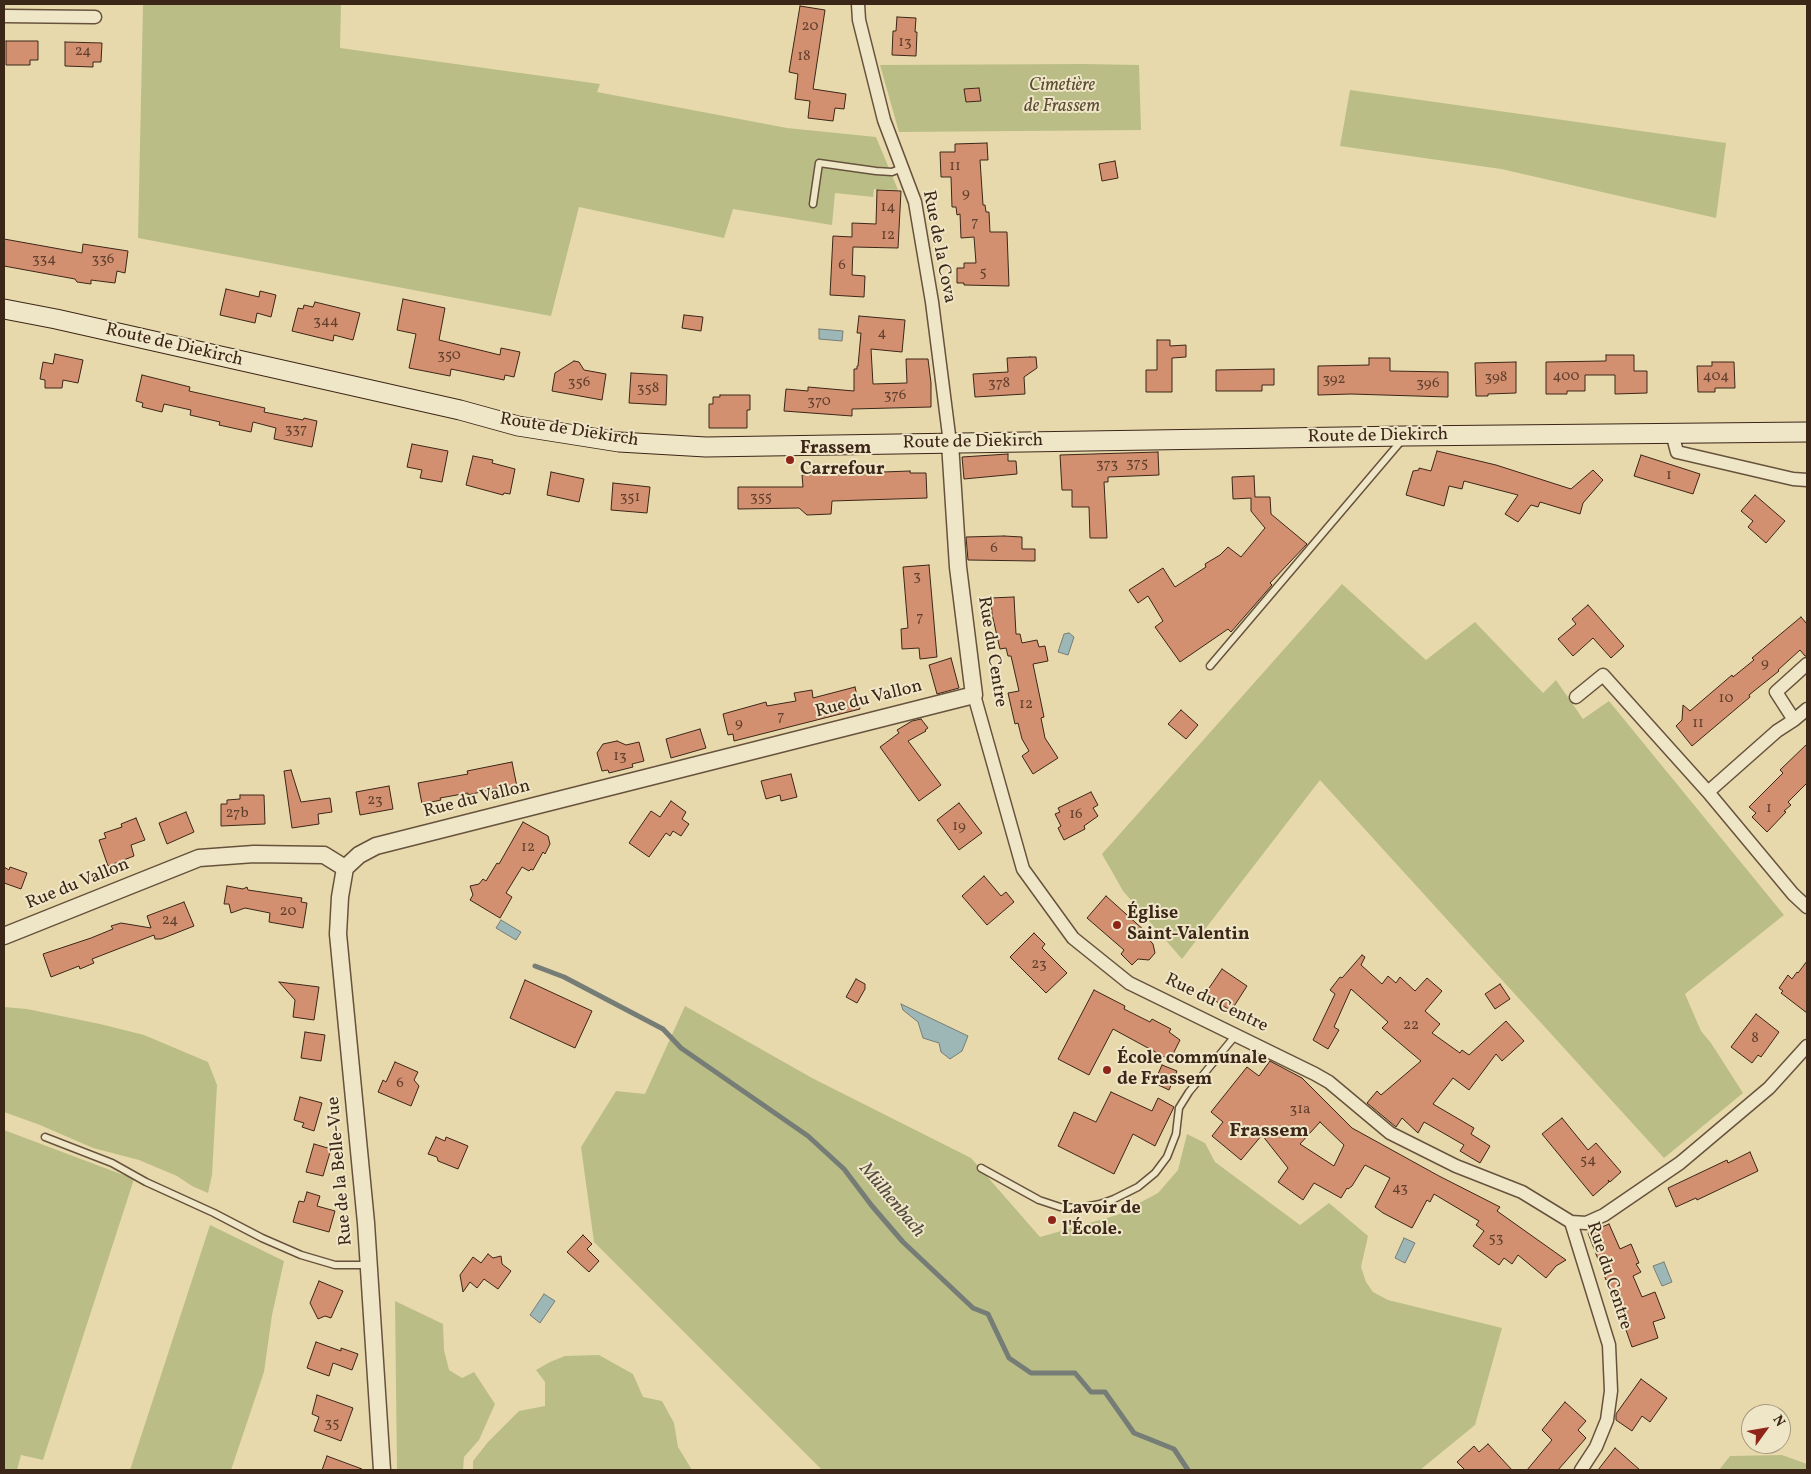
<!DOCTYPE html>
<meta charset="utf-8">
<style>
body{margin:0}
#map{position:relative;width:1811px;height:1474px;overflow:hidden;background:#e7d9ab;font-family:Vollkorn,serif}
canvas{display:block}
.frame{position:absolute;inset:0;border:5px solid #3c2618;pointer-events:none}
.north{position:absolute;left:1741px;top:1404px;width:50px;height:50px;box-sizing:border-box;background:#efe6c8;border:1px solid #a79982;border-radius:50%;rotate:58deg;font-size:14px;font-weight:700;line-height:20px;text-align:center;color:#3c2618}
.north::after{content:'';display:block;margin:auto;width:18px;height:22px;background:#8f2418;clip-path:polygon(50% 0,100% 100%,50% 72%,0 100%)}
</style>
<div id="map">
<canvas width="1811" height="1474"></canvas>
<div class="frame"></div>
<div class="north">N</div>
</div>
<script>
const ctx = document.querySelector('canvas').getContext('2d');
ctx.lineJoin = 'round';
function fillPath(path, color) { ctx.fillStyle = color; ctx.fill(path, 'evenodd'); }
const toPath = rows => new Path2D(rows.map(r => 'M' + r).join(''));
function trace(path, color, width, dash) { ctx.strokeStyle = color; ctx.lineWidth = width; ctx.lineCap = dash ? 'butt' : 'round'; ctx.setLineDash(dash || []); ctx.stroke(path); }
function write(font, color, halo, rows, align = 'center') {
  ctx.font = font + ' Vollkorn,serif'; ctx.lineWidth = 4; ctx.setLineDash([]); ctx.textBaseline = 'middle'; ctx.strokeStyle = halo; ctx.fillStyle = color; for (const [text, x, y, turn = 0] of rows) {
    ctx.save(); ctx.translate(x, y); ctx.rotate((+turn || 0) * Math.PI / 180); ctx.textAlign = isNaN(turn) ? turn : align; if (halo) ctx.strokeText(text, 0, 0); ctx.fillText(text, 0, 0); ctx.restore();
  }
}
fillPath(toPath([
 [143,4,341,4,340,48,600,84,597,92,787,128,876,137,898,190,874,189,873,197,835,193,832,225,733,209,724,238,579,207,551,316,138,238],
 [1083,64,1139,65,1141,130,899,132,880,65],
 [1350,90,1726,143,1716,218,1501,169,1340,146],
 [1342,584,1426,660,1475,622,1543,693,1556,680,1583,719,1609,701,1784,915,1685,994,1701,1031,1711,1043,1743,1093,1664,1158,1320,780,1182,959,1123,891,1102,854],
 [685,1006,812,1078,971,1158,1040,1237,1117,1215,1158,1193,1178,1170,1187,1134,1205,1143,1215,1162,1300,1225,1329,1203,1368,1236,1361,1267,1366,1282,1373,1292,1388,1300,1502,1328,1475,1425,1420,1470,822,1470,594,1242,581,1147,616,1091,645,1094],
 [4,1007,27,1009,100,1024,144,1035,208,1062,217,1085,212,1175,208,1193,192,1186,177,1176,139,1160,93,1148,40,1125,4,1112],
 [4,1130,134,1179,43,1460,21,1455,17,1470,4,1470],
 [210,1225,284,1261,272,1315,264,1372,231,1470,130,1470],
 [395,1301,443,1324,444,1350,449,1370,462,1378,474,1372,495,1404,479,1440,464,1457,463,1470,397,1470],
 [599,1355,633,1374,643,1397,662,1401,674,1423,678,1447,692,1470,473,1470,473,1461,488,1442,519,1411,545,1406,545,1382,536,1370,550,1362,565,1356],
 [1782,1455,1807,1464,1807,1470,1719,1470,1730,1456]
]), '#babe86');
const water = toPath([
 [819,329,843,331,842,341,819,339,819,329],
 [1069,633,1074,637,1068,655,1058,652,1064,634,1069,633],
 [501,920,521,932,516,940,496,928,501,920],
 [901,1004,968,1036,962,1051,950,1059,941,1052,939,1043,923,1038,918,1022,903,1010,901,1004],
 [1404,1238,1415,1243,1405,1263,1395,1258,1404,1238],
 [1664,1262,1672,1282,1662,1286,1653,1266,1664,1262],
 [544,1294,555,1301,540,1323,530,1315,544,1294]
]);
fillPath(water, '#9db7b6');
trace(water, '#767d77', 1);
trace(toPath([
 [535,966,564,977,663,1029,681,1048,808,1136,844,1169,872,1206,903,1242,973,1308,988,1314,1009,1358,1031,1373,1075,1373,1091,1392,1105,1392,1134,1433,1174,1449,1188,1470]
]), '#767d77', 5);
const building = toPath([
 [800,6,825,10,813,89,846,94,844,109,835,108,833,121,808,118,810,101,795,99,798,74,789,72,800,6],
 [897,17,916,18,915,32,917,32,916,56,892,55,893,31,896,31,897,17],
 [6,41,38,41,38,60,30,60,30,65,6,65,6,41],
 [65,42,102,43,101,62,93,62,93,67,65,66,65,42],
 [979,88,981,101,966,102,964,89,979,88],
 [987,143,988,160,980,160,983,205,985,205,986,212,989,212,990,232,1007,232,1009,286,964,285,964,283,957,283,957,268,964,268,964,263,976,263,974,237,961,238,960,214,957,215,956,207,952,207,951,177,941,177,940,152,955,152,955,144,987,143],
 [1115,161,1118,178,1102,181,1099,164,1115,161],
 [877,190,901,191,898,248,853,247,852,275,865,276,864,297,830,295,833,236,852,237,852,223,876,224,877,190],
 [4,239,82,253,83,244,128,251,125,273,117,271,115,283,91,280,91,284,77,282,75,279,4,266,4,239],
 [226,289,259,297,260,291,276,295,271,317,257,313,255,323,220,315,226,289],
 [403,299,445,308,439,340,500,355,501,348,520,352,514,377,505,375,504,380,451,369,450,376,409,368,416,334,397,330,403,299],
 [315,302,360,313,353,340,334,335,333,341,292,331,298,308,303,309,304,305,313,307,315,302],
 [684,315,703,317,701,331,682,328,684,315],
 [859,316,905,320,902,352,871,349,873,384,907,383,906,359,928,359,931,383,931,407,852,409,852,416,784,411,786,389,808,391,808,387,854,391,854,369,857,369,857,366,858,366,861,333,857,333,859,316],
 [1157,340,1170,340,1170,346,1186,345,1186,357,1172,358,1172,392,1146,392,1146,370,1157,370,1157,340],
 [55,354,83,360,78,383,63,380,62,388,45,388,45,380,40,379,43,362,53,364,55,354],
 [1606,355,1634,355,1634,371,1647,371,1647,393,1615,394,1615,375,1585,375,1585,391,1567,391,1567,394,1546,394,1546,362,1606,361,1606,355],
 [1030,357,1036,357,1037,368,1024,377,1025,394,975,397,973,374,1008,372,1007,358,1030,357],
 [1369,358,1390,358,1390,371,1448,372,1448,397,1351,394,1318,395,1318,366,1369,365,1369,358],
 [574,361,579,362,584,370,606,374,602,400,552,391,555,373,574,361],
 [1516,362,1516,393,1488,394,1488,396,1476,396,1475,363,1516,362],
 [1712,362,1734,362,1735,388,1715,388,1715,392,1698,392,1697,366,1712,366,1712,362],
 [1274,369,1274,385,1262,385,1262,391,1216,391,1216,370,1274,369],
 [631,373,667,375,666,405,629,403,631,373],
 [142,375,190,387,189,391,265,408,264,412,303,420,304,418,317,421,312,447,274,439,276,428,253,422,251,432,219,425,220,422,190,415,191,410,164,404,162,412,142,407,143,403,136,401,142,375],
 [720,395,750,395,750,410,747,410,747,428,709,428,709,404,713,404,713,397,720,397,720,395],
 [412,444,448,451,442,482,420,478,422,470,407,467,412,444],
 [1437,451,1496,465,1571,489,1593,470,1603,480,1583,503,1580,514,1540,502,1538,507,1531,505,1518,522,1505,514,1518,495,1464,481,1462,489,1449,486,1444,506,1406,495,1413,471,1419,470,1419,468,1431,471,1437,451],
 [1158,452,1159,475,1108,477,1108,482,1104,482,1107,538,1090,538,1089,507,1072,507,1072,490,1062,490,1060,455,1158,452],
 [1008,454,1008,461,1016,461,1017,474,964,479,962,457,1008,454],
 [1641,455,1700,474,1693,494,1634,476,1641,455],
 [473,456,493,460,492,463,515,469,510,494,504,493,503,495,466,485,473,456],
 [910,471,910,473,926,473,927,498,832,501,831,514,807,515,799,508,738,509,738,487,803,487,802,475,910,471],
 [551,472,584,479,579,502,547,495,551,472],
 [1254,476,1255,497,1270,497,1271,514,1307,544,1270,583,1272,585,1231,632,1228,629,1180,662,1155,627,1163,621,1148,596,1138,603,1129,590,1163,568,1175,587,1206,567,1205,564,1220,555,1228,547,1241,557,1265,528,1251,511,1251,498,1233,499,1232,477,1254,476],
 [613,483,650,487,647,513,611,510,613,483],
 [1755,495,1785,521,1766,543,1748,527,1753,521,1741,511,1755,495],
 [1004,536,1022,537,1022,549,1035,549,1035,561,968,560,966,537,1004,536],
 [929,565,937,657,920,659,919,648,902,649,901,629,908,628,903,567,929,565],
 [1014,597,1016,634,1020,634,1022,643,1037,640,1039,647,1045,646,1048,661,1033,664,1044,717,1041,718,1045,738,1058,758,1033,774,1022,756,1029,751,1022,739,1018,723,1015,724,1008,693,1019,691,1011,656,1008,656,1006,648,1000,649,992,614,991,598,1014,597],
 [1588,605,1624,646,1611,658,1593,638,1573,656,1558,639,1576,624,1572,619,1588,605],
 [1801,617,1807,624,1807,656,1805,656,1800,650,1778,670,1779,671,1749,695,1750,697,1692,746,1676,726,1682,720,1683,705,1690,711,1732,675,1733,677,1754,660,1752,658,1801,617],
 [951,658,959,688,937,694,929,665,951,658],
 [855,687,860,709,734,741,733,734,728,735,723,714,766,702,767,706,796,701,794,693,812,690,813,698,855,687],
 [1181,710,1198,725,1186,739,1168,724,1181,710],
 [921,719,928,728,925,730,926,731,908,741,941,785,919,801,880,747,899,733,897,730,912,721,921,719],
 [700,729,706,748,671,758,666,739,700,729],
 [617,741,626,745,639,742,644,761,632,764,633,767,609,773,608,770,602,771,597,753,603,744,617,741],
 [1807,744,1807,783,1788,802,1791,805,1784,811,1786,812,1767,832,1752,817,1756,813,1749,807,1783,773,1780,770,1807,744],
 [512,762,517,787,502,790,501,787,468,795,468,793,440,798,441,800,422,804,418,783,468,774,467,771,512,762],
 [291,770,301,802,330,798,332,812,318,814,319,824,292,828,284,771,291,770],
 [791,774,797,797,781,801,780,795,766,799,761,781,791,774],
 [389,786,393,809,360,815,356,792,389,786],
 [1091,792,1098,805,1093,808,1098,816,1084,826,1085,829,1064,840,1058,828,1061,826,1055,814,1060,812,1058,808,1091,792],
 [240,795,264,795,265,824,221,826,221,804,227,804,227,800,240,799,240,795],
 [671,801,686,812,682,819,689,824,681,836,673,831,670,836,666,833,649,857,629,843,651,811,660,817,671,801],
 [959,803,982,833,959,850,937,820,959,803],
 [186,812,194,832,167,844,159,823,186,812],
 [136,818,145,840,131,845,134,856,108,866,99,840,106,838,104,833,122,827,121,824,136,818],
 [523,822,548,836,550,844,545,854,543,852,533,870,531,869,529,871,522,867,506,893,512,897,500,918,470,900,473,895,470,886,479,884,483,879,486,881,497,863,499,864,523,822],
 [4,867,9,870,10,867,27,873,21,889,4,883,4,867],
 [984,876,1001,896,1006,892,1014,902,987,925,962,896,984,876],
 [227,886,243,889,247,887,248,890,302,898,301,902,307,903,303,928,269,922,270,913,245,908,231,913,229,904,224,904,227,886],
 [1106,896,1146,932,1144,934,1153,944,1155,953,1149,960,1138,959,1132,965,1121,954,1124,950,1087,918,1106,896],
 [184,902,194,926,161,939,155,939,154,935,92,959,94,963,80,969,79,966,51,977,43,954,91,938,113,929,111,926,121,923,151,928,147,916,184,902],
 [1034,933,1045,944,1042,948,1067,973,1046,993,1010,957,1034,933],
 [1362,955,1365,957,1361,965,1382,984,1388,976,1396,983,1400,977,1415,991,1427,978,1442,991,1425,1011,1440,1024,1432,1033,1460,1053,1462,1050,1469,1055,1506,1021,1524,1041,1502,1061,1496,1054,1469,1090,1453,1078,1433,1104,1474,1128,1471,1134,1490,1146,1480,1163,1460,1151,1464,1145,1424,1122,1418,1133,1402,1118,1396,1127,1367,1103,1377,1091,1381,1095,1421,1061,1382,1028,1388,1022,1351,989,1334,1027,1339,1030,1328,1049,1313,1040,1335,994,1330,990,1340,977,1342,978,1362,955],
 [1807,961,1807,1013,1781,993,1783,991,1779,988,1788,975,1792,979,1797,972,1798,973,1807,961],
 [1222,969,1247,986,1231,1011,1205,994,1222,969],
 [856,979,865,984,865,989,857,1003,846,997,856,979],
 [525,980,592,1011,575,1048,510,1018,525,980],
 [279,982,319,987,314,1020,293,1017,295,1000,279,982],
 [1500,984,1510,999,1495,1009,1485,994,1500,984],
 [1094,990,1125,1006,1124,1009,1150,1022,1152,1019,1171,1029,1169,1032,1180,1040,1170,1060,1113,1029,1089,1075,1058,1059,1094,990],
 [1756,1014,1779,1032,1761,1057,1758,1055,1752,1063,1731,1047,1756,1014],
 [305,1032,325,1035,321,1061,301,1058,305,1032],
 [1270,1061,1302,1078,1352,1128,1439,1176,1500,1207,1497,1211,1566,1260,1556,1266,1546,1278,1518,1255,1512,1264,1504,1258,1499,1265,1473,1246,1484,1231,1476,1225,1479,1221,1434,1194,1430,1202,1427,1200,1412,1228,1383,1213,1375,1207,1390,1178,1365,1165,1352,1186,1348,1189,1347,1188,1341,1198,1314,1183,1303,1200,1278,1182,1288,1168,1262,1135,1241,1160,1212,1136,1223,1122,1211,1112,1247,1067,1259,1076,1270,1061],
 [1320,1122,1344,1145,1334,1166,1300,1144,1320,1122],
 [395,1062,418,1072,414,1080,419,1086,411,1106,378,1092,383,1080,386,1082,395,1062],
 [1162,1065,1177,1071,1169,1090,1154,1083,1162,1065],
 [1111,1092,1152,1111,1158,1098,1174,1107,1155,1146,1133,1134,1114,1174,1058,1146,1074,1112,1096,1122,1111,1092],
 [300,1097,322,1103,314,1131,302,1127,304,1123,294,1120,300,1097],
 [1562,1118,1588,1150,1596,1143,1621,1172,1610,1182,1608,1180,1609,1182,1593,1196,1542,1134,1562,1118],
 [436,1137,445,1141,446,1137,468,1146,458,1169,438,1161,437,1157,428,1154,436,1137],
 [314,1144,331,1149,323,1176,306,1172,314,1144],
 [1750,1152,1758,1171,1697,1200,1696,1198,1676,1207,1668,1188,1727,1160,1728,1163,1750,1152],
 [307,1192,320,1196,317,1206,335,1211,329,1232,293,1222,299,1201,304,1202,307,1192],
 [1609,1224,1620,1249,1631,1244,1639,1263,1636,1264,1641,1272,1633,1276,1642,1297,1655,1292,1665,1318,1653,1322,1658,1338,1632,1347,1608,1279,1606,1280,1588,1233,1609,1224],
 [583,1235,592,1244,587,1249,599,1261,589,1272,567,1252,583,1235],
 [488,1254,493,1258,501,1256,502,1264,511,1271,498,1289,484,1279,477,1288,470,1282,463,1292,460,1275,473,1257,481,1263,488,1254],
 [319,1281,343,1291,331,1318,325,1316,318,1319,310,1303,319,1281],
 [316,1342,341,1351,341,1348,358,1354,352,1370,333,1363,329,1376,307,1368,316,1342],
 [1641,1379,1667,1398,1650,1422,1642,1416,1632,1431,1616,1420,1616,1414,1641,1379],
 [317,1395,353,1408,341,1441,314,1431,319,1417,312,1414,317,1395],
 [1565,1402,1586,1421,1578,1430,1586,1438,1558,1470,1527,1470,1552,1440,1542,1430,1565,1402],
 [1488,1444,1512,1470,1465,1470,1457,1462,1474,1446,1479,1452,1488,1444],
 [1615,1448,1640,1470,1598,1470,1615,1448],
 [327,1456,362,1469,361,1470,322,1470,327,1456]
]);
fillPath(building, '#d39070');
trace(building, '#3c2618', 1);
const service = toPath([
 [813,204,819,163,876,171,892,172,902,168],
 [1210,666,1402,440],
 [45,1137,112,1163,146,1182,214,1213,262,1238,301,1255,335,1265,368,1265],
 [981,1168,1039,1200,1060,1207,1079,1208,1100,1204,1114,1199,1138,1187,1155,1173,1167,1157,1176,1134,1179,1108,1189,1092,1235,1036]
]);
const minor = toPath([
 [858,4,859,20,884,120,915,202,932,302,950,443],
 [4,16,95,17],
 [1672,433,1677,452,1793,479,1807,480],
 [974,695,1023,869,1073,938,1129,983,1315,1074,1329,1082,1390,1133,1456,1166,1522,1192,1571,1222,1609,1345,1611,1391,1607,1420,1596,1447,1581,1470],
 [1576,697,1603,675,1708,792,1793,894,1807,907],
 [1794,720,1776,692,1807,664],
 [1708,792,1777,731,1794,720,1807,709],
 [1571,1222,1586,1223,1604,1215,1680,1163,1769,1088,1807,1046]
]);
const tertiary = toPath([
 [345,868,359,855,376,846,974,695,958,567,950,443],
 [345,868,340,897,338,934,366,1223,382,1470],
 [4,936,199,858,254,854,324,855,345,868]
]);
const secondary = toPath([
 [4,309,56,319,460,410,518,426,619,442,706,447,1405,436,1807,432]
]);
trace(service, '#67533d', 9);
trace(minor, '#67533d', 15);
trace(tertiary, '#67533d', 19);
trace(secondary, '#3c2618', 21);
trace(service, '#efe6c8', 6);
trace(minor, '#efe6c8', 12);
trace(tertiary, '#efe6c8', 16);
trace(secondary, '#efe6c8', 19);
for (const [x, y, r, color] of [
 [790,460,5,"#8f2418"],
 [1117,925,5,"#8f2418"],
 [1107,1070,5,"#8f2418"],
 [1052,1220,5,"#8f2418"]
]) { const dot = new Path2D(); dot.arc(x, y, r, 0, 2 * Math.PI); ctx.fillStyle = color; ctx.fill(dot); trace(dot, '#efe6c8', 2); }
write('15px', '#62402e', null, [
 ["20",810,27],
 ["13",905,43],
 ["24",83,52],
 ["18",804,57],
 ["11",955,167],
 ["9",966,194],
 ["14",888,208],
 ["7",975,223],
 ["12",888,236],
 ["334",44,260],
 ["336",103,260],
 ["6",842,266],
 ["5",983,273],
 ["344",326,322],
 ["4",882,334],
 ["350",449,356],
 ["400",1566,377],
 ["404",1716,377],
 ["398",1496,378],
 ["392",1334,380],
 ["356",579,383],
 ["378",999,384],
 ["396",1428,384],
 ["358",648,389],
 ["376",895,396],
 ["370",819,402],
 ["337",296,430],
 ["375",1137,464],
 ["373",1107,465],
 ["1",1669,476],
 ["351",630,498],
 ["355",761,498],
 ["6",994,549],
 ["3",917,577],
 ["7",920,618],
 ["9",1765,664],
 ["10",1726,699],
 ["12",1026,705],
 ["7",781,717],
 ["9",739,724],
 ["11",1698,724],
 ["13",620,757],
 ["23",375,801],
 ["1",1769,809],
 ["27b",237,814],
 ["16",1076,815],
 ["19",959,827],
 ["12",528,848],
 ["20",288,912],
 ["24",170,921],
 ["23",1039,965],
 ["22",1411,1026],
 ["8",1755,1039],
 ["6",400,1084],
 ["31a",1300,1110],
 ["54",1588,1161],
 ["43",1400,1189],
 ["53",1496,1239],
 ["35",332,1424]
]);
write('italic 18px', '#5c4c34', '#efe6c8', [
 ["Cimetière",1062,87],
 ["de Frassem",1062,108]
]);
write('18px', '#3c2618', '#efe6c8', [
 ["Rue de la Cova",938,247,79],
 ["Route de Diekirch",174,346,13],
 ["Route de Diekirch",569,431,9],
 ["Route de Diekirch",1378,437,-1],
 ["Route de Diekirch",973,443,-1],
 ["Rue du Centre",991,652,81],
 ["Rue du Vallon",869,700,-14],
 ["Rue du Vallon",477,800,-14],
 ["Rue du Vallon",78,885,-22],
 ["Rue du Centre",1216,1004,26],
 ["Rue de la Belle-Vue",341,1171,-95],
 ["Rue du Centre",1608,1276,72]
]);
write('bold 18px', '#3c2618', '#efe6c8', [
 ["Frassem",800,450],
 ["Carrefour",800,471],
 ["Église",1127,915],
 ["Saint-Valentin",1127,936],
 ["École communale",1117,1060],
 ["de Frassem",1117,1081],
 ["Lavoir de",1062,1210],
 ["l'École.",1062,1231]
], 'left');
write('italic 19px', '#544a40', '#efe6c8', [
 ["Mülhenbach",891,1201,50]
]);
write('bold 20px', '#3c2618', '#efe6c8', [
 ["Frassem",1269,1132]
]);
</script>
